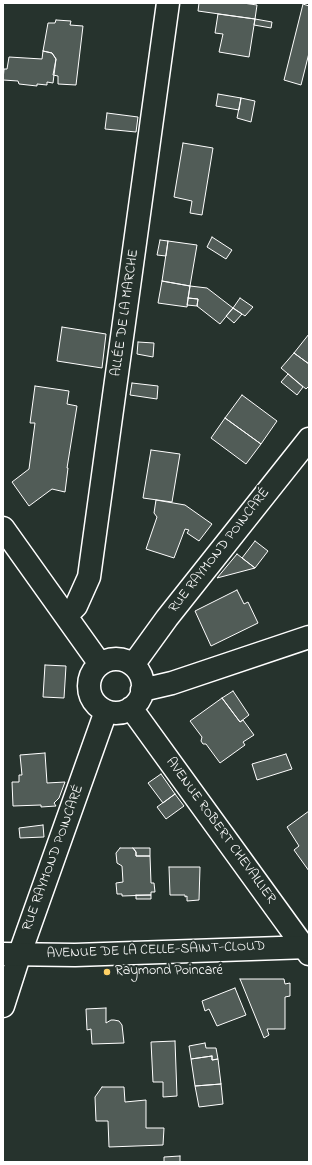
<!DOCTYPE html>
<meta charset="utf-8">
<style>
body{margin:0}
#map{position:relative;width:312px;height:1165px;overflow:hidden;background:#26332d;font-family:"Indie Flower",sans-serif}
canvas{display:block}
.frame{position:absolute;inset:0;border:4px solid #fff;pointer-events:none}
</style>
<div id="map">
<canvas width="312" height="1165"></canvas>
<div class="frame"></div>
</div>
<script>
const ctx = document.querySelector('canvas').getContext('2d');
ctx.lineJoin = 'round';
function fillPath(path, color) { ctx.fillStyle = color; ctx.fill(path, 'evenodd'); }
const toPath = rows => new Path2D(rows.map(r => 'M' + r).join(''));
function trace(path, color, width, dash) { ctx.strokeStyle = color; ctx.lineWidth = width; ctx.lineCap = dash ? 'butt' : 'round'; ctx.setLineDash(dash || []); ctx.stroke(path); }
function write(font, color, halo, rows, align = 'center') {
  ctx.font = font + ' "Indie Flower",sans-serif'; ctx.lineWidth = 4; ctx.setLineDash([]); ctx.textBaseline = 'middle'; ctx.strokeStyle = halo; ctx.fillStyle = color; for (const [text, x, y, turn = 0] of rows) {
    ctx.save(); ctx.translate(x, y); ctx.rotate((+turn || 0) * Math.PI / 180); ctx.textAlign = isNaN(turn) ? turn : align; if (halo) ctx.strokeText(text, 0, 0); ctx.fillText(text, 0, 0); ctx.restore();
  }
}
const building = toPath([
 [199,3,243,3,257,5,255,19,198,11,199,3],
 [303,4,309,6,309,53,301,85,284,80,303,4],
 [218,14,255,19,249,57,219,52,223,34,215,33,218,14],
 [255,19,272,22,271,28,254,25,255,19],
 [56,20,71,21,70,25,83,26,76,85,58,84,58,76,53,75,56,59,52,53,43,51,48,23,55,23,56,20],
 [43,51,52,53,56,59,53,83,47,82,47,85,37,84,37,86,19,84,18,81,3,80,4,69,7,69,9,57,42,59,43,51],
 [218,94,241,98,239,110,216,106,218,94],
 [241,98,255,101,251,122,237,118,241,98],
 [107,113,138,117,136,132,105,129,107,113],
 [183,143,213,148,202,215,190,213,192,201,174,197,183,143],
 [212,237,232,250,226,259,207,247,212,237],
 [160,240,168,241,166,256,157,255,160,240],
 [168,241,197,245,190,286,162,281,168,241],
 [162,281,190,286,187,307,158,303,162,281],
 [190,286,207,288,233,308,220,324,197,306,198,299,188,298,190,286],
 [188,298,198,299,197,306,187,305,188,298],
 [240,298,253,307,245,316,233,308,240,298],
 [233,308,242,314,234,323,226,316,233,308],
 [62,327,106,334,102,368,57,361,62,327],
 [309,334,309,364,294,353,309,334],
 [138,342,154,343,153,357,137,354,138,342],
 [294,353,309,364,309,386,306,389,281,368,294,353],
 [288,374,303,387,297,395,281,382,288,374],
 [132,383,158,386,157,399,130,395,132,383],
 [35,386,69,391,67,404,77,406,67,468,68,468,65,492,52,489,29,506,12,482,29,469,35,423,30,423,35,386],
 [242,395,277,421,261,444,225,418,242,395],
 [225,418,261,444,246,464,211,438,225,418],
 [151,450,180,454,172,502,143,498,151,450],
 [156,500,185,505,212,524,199,541,187,533,189,530,185,529,174,558,146,549,157,517,154,513,156,500],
 [255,541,268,551,255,568,242,558,255,541],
 [237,554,255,568,217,578,237,554],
 [237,590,244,604,248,602,258,623,211,646,195,611,237,590],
 [45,665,66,666,64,698,43,697,45,665],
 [233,691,249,715,240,722,222,698,233,691],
 [222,698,240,722,243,720,254,735,243,742,245,745,220,763,206,744,203,744,201,741,202,737,190,721,222,698],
 [45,753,47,783,65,782,59,798,54,803,56,806,41,807,41,805,13,806,12,782,19,782,19,775,22,775,20,755,45,753],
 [286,754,292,769,257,780,252,764,286,754],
 [161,774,175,794,163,803,148,783,161,774],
 [175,794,184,806,166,819,157,807,175,794],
 [309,811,309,871,294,850,299,846,287,827,309,811],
 [43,825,44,837,20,838,19,828,43,825],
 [120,848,133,848,136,852,136,856,150,856,151,883,154,883,155,892,151,892,151,895,122,896,122,894,117,894,116,883,123,882,122,866,117,863,116,853,120,848],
 [133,848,150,848,150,856,136,856,136,852,133,848],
 [169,867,200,867,199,900,187,901,187,896,185,897,185,895,170,895,169,867],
 [136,895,151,895,151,899,136,899,136,895],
 [240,979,284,979,285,984,290,983,290,996,285,997,285,1029,267,1029,269,1035,264,1038,240,979],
 [235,988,246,1015,217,1026,209,1009,205,1011,202,1001,235,988],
 [106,1008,106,1023,111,1020,114,1020,119,1021,122,1025,124,1043,92,1044,91,1029,87,1030,86,1009,106,1008],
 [175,1041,177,1096,163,1097,163,1082,153,1082,151,1042,175,1041],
 [205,1043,206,1048,216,1048,218,1059,212,1060,212,1056,191,1059,189,1046,205,1043],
 [212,1056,212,1060,218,1059,221,1084,195,1086,191,1059,212,1056],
 [221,1084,223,1104,199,1107,195,1086,221,1084],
 [102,1087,124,1087,125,1102,146,1100,146,1128,164,1128,163,1145,109,1147,108,1121,96,1121,95,1097,102,1087],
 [180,1156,180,1162,164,1162,164,1157,180,1156]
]);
fillPath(building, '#515c57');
trace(building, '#fff', 1);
const street = toPath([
 [3,528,100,664],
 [66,616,76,606,89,577,168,3],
 '89 686a27 27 0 1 1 54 0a27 27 0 1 1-54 0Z',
 [133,665,167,618,309,439],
 [142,690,172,683,309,637],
 [131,708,309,954],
 [3,1006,20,953,106,711]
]);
const secondary = toPath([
 [3,954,75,955,309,947]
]);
trace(street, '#fff', 25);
trace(secondary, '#fff', 25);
trace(street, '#26332d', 22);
trace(secondary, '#26332d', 22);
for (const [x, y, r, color] of [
 [107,972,4,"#ffd166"]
]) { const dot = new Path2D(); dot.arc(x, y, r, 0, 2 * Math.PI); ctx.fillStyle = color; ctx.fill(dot); trace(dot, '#26332d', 1.5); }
write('14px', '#fff', '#26332d', [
 ["ALLÉE DE LA MARCHE",126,313,-82],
 ["RUE RAYMOND POINCARÉ",220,551,-52],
 ["AVENUE ROBERT CHEVALLIER",220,831,54],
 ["RUE RAYMOND POINCARÉ",54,858,-70],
 ["AVENUE DE LA CELLE-SAINT-CLOUD",156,951,-2]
]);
write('14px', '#fff', '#26332d', [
 ["Raymond Poincaré",115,972]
], 'left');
</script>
